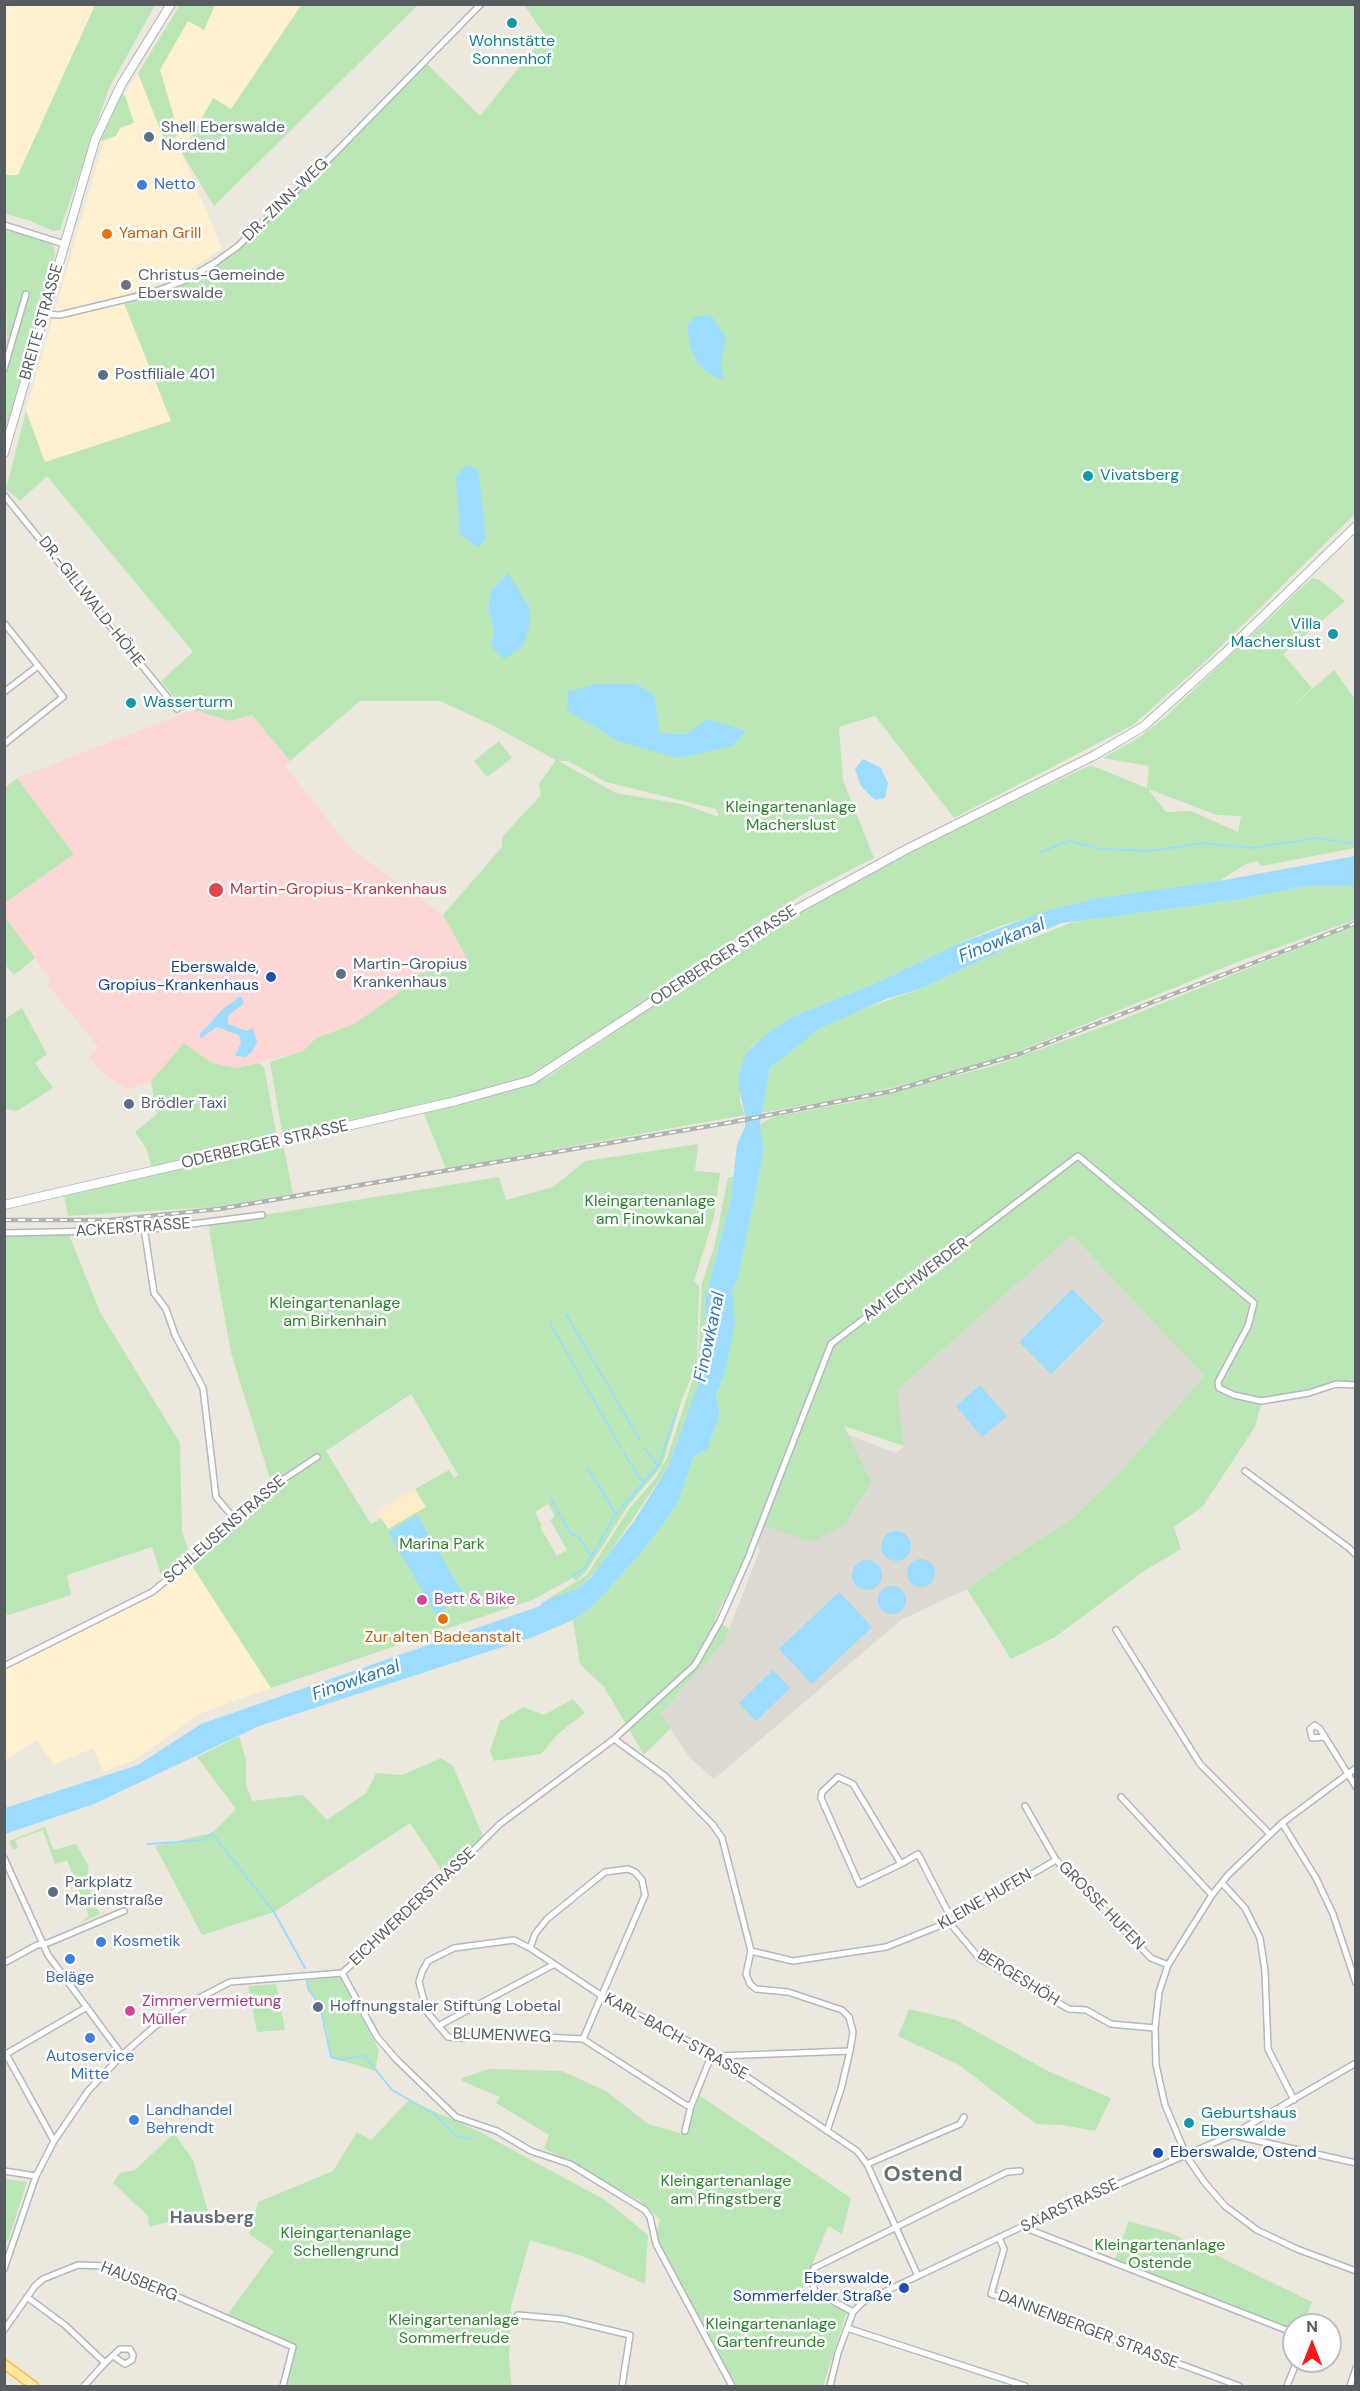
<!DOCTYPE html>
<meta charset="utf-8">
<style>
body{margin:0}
#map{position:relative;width:1360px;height:2391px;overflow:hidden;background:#ede8de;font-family:"DM Sans",sans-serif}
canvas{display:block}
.frame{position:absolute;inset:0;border:6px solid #575c61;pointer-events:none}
.north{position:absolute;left:1282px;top:2313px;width:60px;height:60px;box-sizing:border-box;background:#fff;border:2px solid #bcbec0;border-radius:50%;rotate:0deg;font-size:16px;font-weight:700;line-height:24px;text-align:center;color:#575c61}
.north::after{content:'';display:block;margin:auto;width:21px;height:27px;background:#f91719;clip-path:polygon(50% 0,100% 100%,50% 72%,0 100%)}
</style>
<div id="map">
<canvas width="1360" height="2391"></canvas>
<div class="frame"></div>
<div class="north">N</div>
</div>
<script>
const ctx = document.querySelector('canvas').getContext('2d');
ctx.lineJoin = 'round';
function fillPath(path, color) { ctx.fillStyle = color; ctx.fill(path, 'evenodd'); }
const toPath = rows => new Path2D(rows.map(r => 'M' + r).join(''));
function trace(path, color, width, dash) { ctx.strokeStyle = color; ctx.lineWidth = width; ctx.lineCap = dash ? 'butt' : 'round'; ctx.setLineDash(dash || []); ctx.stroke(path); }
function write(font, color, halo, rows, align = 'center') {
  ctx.font = font + ' "DM Sans",sans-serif'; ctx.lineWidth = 5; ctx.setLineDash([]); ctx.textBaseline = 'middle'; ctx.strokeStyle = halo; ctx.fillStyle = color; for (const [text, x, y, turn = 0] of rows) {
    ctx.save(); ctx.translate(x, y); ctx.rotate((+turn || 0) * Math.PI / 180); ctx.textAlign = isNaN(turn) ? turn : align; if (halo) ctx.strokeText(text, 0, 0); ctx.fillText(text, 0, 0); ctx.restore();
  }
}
fillPath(toPath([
 [5,5,95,5,18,175,5,175],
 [215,5,302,5,231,109,214,98,182,153,222,249,184,273,122,296,171,421,45,462,26,411,106,134,122,98,138,73,166,144,179,134,160,70,188,20,204,30],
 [192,1566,271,1688,199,1714,135,1760,104,1772,93,1748,54,1765,37,1740,5,1760,5,1668,156,1595]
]), '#fff0d0');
fillPath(toPath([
 [1072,1235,1204,1376,1124,1468,1071,1520,1018,1553,967,1589,901,1620,714,1779,690,1758,660,1714,724,1642,760,1550,756,1543,790,1463,829,1427,896,1453,904,1446,897,1390]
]), '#dcdad3');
fillPath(toPath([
 [193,710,230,721,252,715,290,761,285,766,351,849,443,915,469,962,419,974,397,994,354,1024,316,1038,303,1051,237,1068,212,1063,184,1043,151,1081,127,1089,102,1072,89,1057,99,1048,47,984,51,980,5,917,5,903,74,854,17,778]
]), '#fdd6d6');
fillPath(toPath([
 [302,4,418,5,214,206,182,153,213,98,231,109],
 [95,5,155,5,109,88,60,230,53,231,28,220,5,214,5,175,18,175],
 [180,5,215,5,204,30,188,21,160,70,179,134,166,145,138,73],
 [524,5,1355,5,1355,514,1209,658,1133,725,954,818,875,716,839,727,843,780,874,858,805,893,765,918,652,997,531,1077,510,1085,291,1137,282,1132,270,1062,303,1051,316,1038,354,1024,397,994,419,974,469,962,443,915,502,847,502,837,541,795,539,784,556,760,492,725,440,701,360,701,290,761,252,715,230,721,181,706,161,681,193,652,47,476,20,501,6,489,26,411,45,462,171,421,123,301,186,280,237,247,424,61,480,116,545,35],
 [508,573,491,647,494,631,488,608,491,590],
 [595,684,636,684,654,694,660,733,687,734,618,741,595,725],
 [558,761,568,761,606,782,716,809,719,817,682,804,616,793],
 [121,93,125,95,134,123,120,128,116,136,102,141,100,137],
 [5,229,48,241,54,247,55,255,5,443,7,332],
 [1312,578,1320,580,1345,601,1283,654,1312,688,1293,706,1334,670,1355,699,1355,848,1262,866,1257,861,1246,864,1219,881,1073,904,1000,926,953,946,876,983,794,1016,751,1047,741,1067,740,1101,745,1115,446,1169,423,1111,514,1090,551,1075,778,923,893,859,1090,765,1147,788,1149,766,1103,758,1140,737,1164,718],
 [1148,789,1217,815,1241,816,1238,832,1191,811,1166,812],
 [499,741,512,758,487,777,474,761],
 [17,778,74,854,5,903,5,788],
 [1307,886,1355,886,1355,920,1245,959,1000,1059,952,1073,857,1096,761,1113,770,1068,820,1027,835,1019,920,989,1008,948,1078,920,1236,900],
 [5,917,35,958,14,975,5,965],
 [1355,925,1355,1385,1336,1384,1262,1401,1255,1427,1203,1506,1174,1527,1181,1549,1144,1571,1055,1637,1011,1659,967,1589,1018,1553,1071,1520,1124,1468,1204,1376,1072,1235,897,1390,904,1446,844,1426,871,1482,845,1524,811,1542,761,1524,715,1619,729,1629,724,1642,660,1714,671,1728,644,1755,604,1687,580,1664,573,1620,596,1603,645,1548,677,1505,694,1456,707,1450,720,1413,716,1396,725,1372,732,1288,738,1279,764,1151,760,1124,773,1117,863,1100,993,1066,1111,1024],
 [22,1008,47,1054,35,1063,53,1088,17,1111,5,1109,5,1019],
 [184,1043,212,1063,237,1068,258,1063,264,1067,276,1132,275,1137,152,1168,146,1148,135,1132,157,1114,151,1081],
 [283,1144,293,1194,216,1207,68,1216,64,1196],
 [698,1144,695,1171,720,1173,714,1217,694,1281,699,1286,697,1363,681,1402,662,1466,628,1506,586,1572,576,1581,573,1578,532,1600,271,1688,192,1566,238,1526,265,1495,305,1463,271,1482,231,1353,208,1224,499,1177,506,1200,553,1187,585,1161],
 [411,1394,458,1475,454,1478,449,1470,415,1489,419,1497,371,1524,326,1451],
 [548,1504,555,1516,550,1520,567,1550,557,1556,540,1527,542,1526,535,1512],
 [728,1177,735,1177,731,1199,706,1296,706,1344,697,1387,668,1467,600,1567,580,1587,543,1602,587,1575,629,1509,655,1479,667,1458,698,1364,702,1283,715,1244],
 [5,1235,69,1235,100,1312,180,1443,182,1531,189,1552,162,1578,152,1547,67,1575,71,1595,9,1615,5,1615],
 [573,1699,585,1713,559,1733,541,1754,494,1761,490,1751,500,1721,523,1707,544,1715],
 [239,1736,246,1760,246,1784,252,1801,303,1795,327,1820,366,1793,376,1773,402,1775,441,1758,453,1766,483,1836,444,1874,410,1823,274,1912,202,1935,155,1846,212,1833,236,1809,197,1757],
 [45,1827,53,1850,76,1844,88,1865,91,1896,100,1914,79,1923,89,1916,67,1860,55,1864,43,1830,15,1840,18,1848,13,1850,9,1841],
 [340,1977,379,2050,375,2071,331,2057,326,2026,320,2005,308,1989,308,1980],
 [276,1984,285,2030,257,2032,248,1986],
 [909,2009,956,2020,1050,2072,1111,2098,1095,2131,1062,2125,1036,2124,959,2065,898,2036],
 [489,2069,562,2071,606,2091,648,2124,684,2134,689,2128,699,2095,851,2198,842,2234,828,2226,802,2290,815,2293,847,2311,823,2386,736,2386,655,2238,660,2219,640,2201,566,2159,544,2149,549,2135,496,2103,500,2097,462,2081,462,2078],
 [409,2100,476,2130,605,2200,648,2235,645,2284,582,2256,530,2240,511,2307,509,2358,512,2386,283,2386,293,2347,225,2318,274,2251,249,2234,258,2202,333,2171,357,2132,371,2140],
 [174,2133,193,2160,208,2211,149,2227,148,2216,113,2183,120,2173,135,2170],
 [6,2179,27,2182,8,2241,4,2240],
 [1129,2221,1171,2233,1312,2302,1303,2325,1294,2325,1294,2333,1113,2263]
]), '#bbe7b7');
fillPath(toPath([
 [415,1489,426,1507,388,1529,377,1511]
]), '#fdecc8');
fillPath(toPath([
 [711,315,726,337,721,361,723,380,709,374,697,362,690,345,687,326,694,317],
 [466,465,478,469,486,538,478,548,460,534,456,476],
 [508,573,529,607,530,623,523,646,504,659,491,647,494,631,488,608,491,590],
 [595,684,636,684,654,694,660,733,687,734,707,719,745,731,733,746,678,758,618,741,567,710,568,692],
 [863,759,881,768,888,783,885,798,875,800,861,786,855,769],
 [1355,856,1355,886,1307,886,1236,900,1061,923,920,989,886,999,820,1028,770,1068,768,1078,760,1124,764,1151,738,1279,732,1288,735,1323,725,1372,716,1396,720,1413,707,1450,694,1456,677,1505,645,1548,596,1603,573,1620,533,1637,259,1726,94,1804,5,1834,5,1808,138,1765,201,1724,540,1606,543,1602,580,1587,591,1577,635,1520,668,1467,697,1387,706,1344,706,1296,731,1199,737,1145,745,1127,745,1115,738,1083,741,1067,746,1053,770,1031,794,1016,876,983,953,946,1045,911,1099,898,1219,881],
 [241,996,244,1003,228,1016,228,1024,246,1031,253,1028,257,1042,252,1052,245,1057,235,1056,241,1043,239,1035,217,1027,201,1038,199,1035,224,1008],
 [1072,1289,1104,1321,1051,1374,1019,1342],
 [980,1385,1007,1416,982,1437,956,1406],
 [417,1515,465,1597,436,1614,388,1532],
 '881 1546a15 15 0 1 1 30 0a15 15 0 1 1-30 0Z',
 '907 1573a14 14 0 1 1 28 0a14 14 0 1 1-28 0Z',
 '852 1575a15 15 0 1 1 30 0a15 15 0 1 1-30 0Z',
 '878 1600a14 14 0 1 1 28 0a14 14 0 1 1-28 0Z',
 [839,1592,872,1627,812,1684,779,1649],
 [773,1670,790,1688,756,1721,739,1703]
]), '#9bdcff');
trace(toPath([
 [1041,852,1069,841,1102,849,1151,851,1203,843,1251,848,1317,838,1356,844],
 [566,1314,640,1440],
 [550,1323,621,1448],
 [644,1448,658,1466],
 [624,1453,641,1480,645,1481],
 [588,1468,616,1514],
 [551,1498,570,1533,579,1537,591,1556],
 [573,1575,584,1569,616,1514,658,1466,676,1413],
 [148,1844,204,1840,212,1833,274,1912,305,1968],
 [307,1981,308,1989,320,2005,331,2057,341,2060,364,2055,392,2090,434,2114,457,2136,472,2139]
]), '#9bdcff', 2);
const street = toPath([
 [4,225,64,244],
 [44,314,60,315,151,293,186,280,216,262,237,247,330,158,481,4],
 [4,369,26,294],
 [4,495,177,709],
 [4,623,63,697,4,744],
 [4,692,38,666],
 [4,1233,145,1230,262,1215],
 [145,1234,154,1293,166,1309,175,1335,203,1388,216,1497,237,1522],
 [1245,1471,1349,1548,1356,1555],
 [1116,1630,1200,1764,1270,1834],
 [4,1666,152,1592,237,1522,263,1493,317,1457],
 [1324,1737,1312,1738,1310,1729,1315,1725,1320,1729,1356,1787],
 [614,1739,665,1776,713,1825,722,1838,751,1951,746,1974,750,1984,756,1989,788,1992,842,2010,849,2017,853,2032,850,2051,841,2089,827,2131],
 [1356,1768,1282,1823,1228,1875,1212,1895,1168,1965,1159,1992,1155,2028,1156,2065,1165,2105,1187,2157,1205,2183,1225,2206,1257,2230,1297,2249,1356,2271],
 [1121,1797,1212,1895],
 [1025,1806,1056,1860,1151,1958,1168,1965],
 [1282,1823,1316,1878,1333,1914,1356,1983],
 [4,1858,48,1955,122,2055],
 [901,1864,853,1784,838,1777,822,1792,821,1798,859,1884,901,1864,918,1854,949,1914,949,1922,979,1958,1069,2009,1086,2010,1111,2024,1155,2028],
 [1222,1883,1245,1908,1260,1938,1265,1971,1268,2049,1294,2100],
 [530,1948,535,1934,547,1919,605,1872,628,1869,635,1872,642,1880,645,1895,583,2039],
 [751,1951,793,1961,886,1947,949,1922,1056,1860],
 [4,1963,37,1945,48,1943,124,1911],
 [342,1973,377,2037,396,2059,456,2117,497,2131,531,2151,570,2164,645,2210,650,2217,656,2244,732,2386],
 [438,2026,553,1965],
 [717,2056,850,2051],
 [691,2106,686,2105,583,2039,486,2034,462,2038,448,2037,427,2012,419,1982,422,1972,428,1961,454,1948,514,1940,530,1948,602,1996,716,2056,857,2151,867,2164,918,2276],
 [685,2131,691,2106,712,2054],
 [1232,2135,1356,2163],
 [54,2141,6,2054,87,2007],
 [867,2164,960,2124,964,2117],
 [4,2171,36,2176],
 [1023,2227,1294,2333],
 [999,2238,1004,2249,991,2294,1239,2386],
 [4,2269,36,2176,54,2141,88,2091,122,2055,154,2027,180,2008,230,1982,342,1973,412,1911,500,1824,614,1739,695,1665,720,1621,748,1558,831,1344,1078,1156,1254,1303,1248,1326,1218,1382,1219,1388,1234,1395,1261,1401,1309,1393,1336,1384,1356,1385],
 [27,2297,66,2326,105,2363],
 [853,2312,815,2291,811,2277,814,2268,1007,2172,1020,2171],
 [518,2315,563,2319,630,2335,622,2386],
 [847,2328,1025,2386],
 [4,2330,35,2286,43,2279,78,2265,107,2266,293,2347,283,2386],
 [84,2386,105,2363,120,2349,130,2349,133,2355,132,2360,125,2364,113,2356],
 [830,2386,838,2353,853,2312,863,2302,1038,2219,1232,2135,1356,2063],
 [1287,2386,1297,2361],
 [1350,2386,1356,2368]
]);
const secondary = toPath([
 [4,453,95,140,121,85,171,4],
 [4,1205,456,1101,532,1080,777,920,907,849,1095,755,1144,726,1224,654,1356,526]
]);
const primary = toPath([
 [4,2364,34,2386]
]);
trace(street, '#b4b8bd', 8);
trace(secondary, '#b4b9bf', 10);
trace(primary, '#febb45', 11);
trace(street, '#fff', 5);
trace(secondary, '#fff', 8);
trace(primary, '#ffe8a0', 8);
const rail = toPath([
 [4,1220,109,1220,219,1209,733,1122,892,1091,1019,1054,1356,923]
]);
trace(rail, '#b1b2b2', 4.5);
trace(rail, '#fff', 2, [7]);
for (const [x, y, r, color] of [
 [512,23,6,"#0f9aa8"],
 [149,137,6,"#5c6f8a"],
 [142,185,6,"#3f7fe0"],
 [107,234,6,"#e8710a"],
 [126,285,6,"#6b7280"],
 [103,375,6,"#5c6f8a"],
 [1088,476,6,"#0f9aa8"],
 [1333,634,6,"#0f9aa8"],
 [131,703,6,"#0f9aa8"],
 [216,890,8,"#e0444e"],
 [341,974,6,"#5c6f8a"],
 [271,977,6,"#1a4fb4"],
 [129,1104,6,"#5c6f8a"],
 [422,1600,6,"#d1479c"],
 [443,1619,6,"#e8710a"],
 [53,1892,6,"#5c6f8a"],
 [101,1942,6,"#3f7fe0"],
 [70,1959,6,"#3f7fe0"],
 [318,2007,6,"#5c6f8a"],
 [130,2011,6,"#d1479c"],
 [90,2038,6,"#3f7fe0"],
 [134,2120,6,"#3f7fe0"],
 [1189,2123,6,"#0f9aa8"],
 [1158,2153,6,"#1a4fb4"],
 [904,2288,6,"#1a4fb4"]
]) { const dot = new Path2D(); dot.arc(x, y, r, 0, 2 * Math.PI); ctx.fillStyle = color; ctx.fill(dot); trace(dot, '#fff', 2); }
write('16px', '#0d838f', '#fff', [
 ["Wohnstätte",512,42,"center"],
 ["Sonnenhof",512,60,"center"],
 ["Vivatsberg",1100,476],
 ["Villa",1321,625,"right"],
 ["Macherslust",1321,643,"right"],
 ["Wasserturm",143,703],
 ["Geburtshaus",1201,2114],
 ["Eberswalde",1201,2132]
], 'left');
write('16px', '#4e5e75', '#fff', [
 ["Shell Eberswalde",161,128],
 ["Nordend",161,146],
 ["Postfiliale 401",115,375],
 ["Martin-Gropius",353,965],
 ["Krankenhaus",353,983],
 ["Brödler Taxi",141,1104],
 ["Parkplatz",65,1883],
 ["Marienstraße",65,1901],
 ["Hoffnungstaler Stiftung Lobetal",330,2007]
], 'left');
write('16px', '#366cbe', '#fff', [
 ["Netto",154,185],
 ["Kosmetik",113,1942],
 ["Beläge",70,1978,"center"],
 ["Autoservice",90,2057,"center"],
 ["Mitte",90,2075,"center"],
 ["Landhandel",146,2111],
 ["Behrendt",146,2129]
], 'left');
write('16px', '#575c61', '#fff', [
 ["DR.-ZINN-WEG",286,200,-44],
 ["BREITE STRASSE",42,322,-74],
 ["DR.-GILLWALD-HÖHE",91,602,52],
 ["ODERBERGER STRASSE",724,956,-33],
 ["ODERBERGER STRASSE",265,1145,-13],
 ["ACKERSTRASSE",133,1228,-4],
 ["AM EICHWERDER",916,1280,-37],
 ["SCHLEUSENSTRASSE",225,1530,-41],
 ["KLEINE HUFEN",985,1900,-30],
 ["GROSSE HUFEN",1101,1906,46],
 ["EICHWERDERSTRASSE",413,1907,-43],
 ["BERGESHÖH",1018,1978,32],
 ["BLUMENWEG",502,2036,2],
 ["KARL-BACH-STRASSE",676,2037,29],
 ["SAARSTRASSE",1070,2206,-25],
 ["HAUSBERG",139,2282,22],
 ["DANNENBERGER STRASSE",1088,2330,21]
]);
write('16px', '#c56008', '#fff', [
 ["Yaman Grill",119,234],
 ["Zur alten Badeanstalt",443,1638,"center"]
], 'left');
write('16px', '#5b616d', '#fff', [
 ["Christus-Gemeinde",138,276],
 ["Eberswalde",138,294]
], 'left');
write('16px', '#2e842c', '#fff', [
 ["Kleingartenanlage",791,808],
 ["Macherslust",791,826],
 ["Kleingartenanlage",650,1202],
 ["am Finowkanal",650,1220],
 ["Kleingartenanlage",335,1304],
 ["am Birkenhain",335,1322],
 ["Marina Park",442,1545],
 ["Kleingartenanlage",726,2182],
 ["am Pfingstberg",726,2200],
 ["Kleingartenanlage",346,2234],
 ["Schellengrund",346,2252],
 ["Kleingartenanlage",1160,2246],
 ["Ostende",1160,2264],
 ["Kleingartenanlage",454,2321],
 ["Sommerfreude",454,2339],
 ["Kleingartenanlage",771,2325],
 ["Gartenfreunde",771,2343]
]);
write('16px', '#be3a42', '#fff', [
 ["Martin-Gropius-Krankenhaus",230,890]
], 'left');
write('16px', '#164399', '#fff', [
 ["Eberswalde,",259,968],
 ["Gropius-Krankenhaus",259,986],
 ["Eberswalde, Ostend",1170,2153,"left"],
 ["Eberswalde,",892,2279],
 ["Sommerfelder Straße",892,2297]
], 'right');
write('16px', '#b23c85', '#fff', [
 ["Bett & Bike",434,1600],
 ["Zimmervermietung",142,2002],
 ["Müller",142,2020]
], 'left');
write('italic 18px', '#2f79b0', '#fff', [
 ["Finowkanal",1002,941,-22],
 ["Finowkanal",710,1337,-78],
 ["Finowkanal",356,1681,-19]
]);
write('bold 18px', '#686f73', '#fff', [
 ["Hausberg",212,2218]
]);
write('bold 22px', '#686f73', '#fff', [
 ["Ostend",923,2175]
]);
</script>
